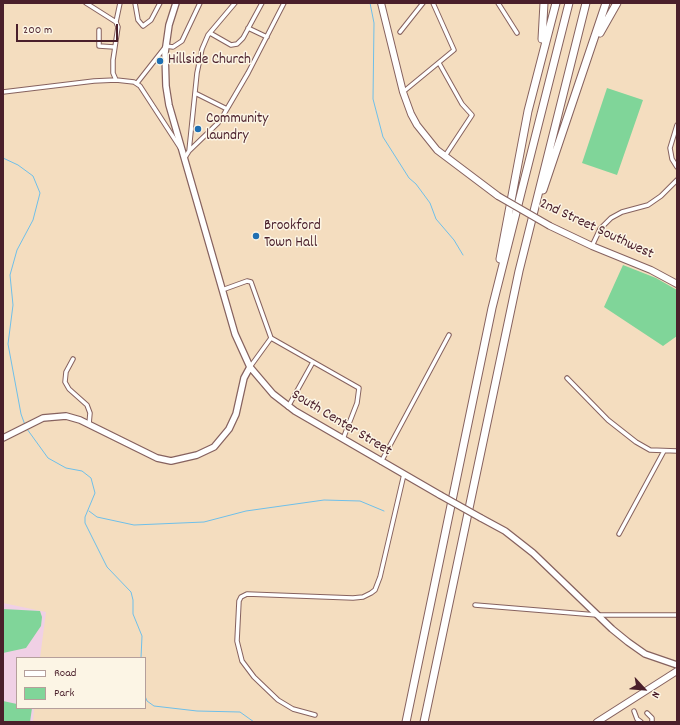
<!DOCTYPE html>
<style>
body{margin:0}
#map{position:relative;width:680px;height:725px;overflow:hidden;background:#f4ddbf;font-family:Dekko,sans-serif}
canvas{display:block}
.frame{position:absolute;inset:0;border:4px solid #4a1f2b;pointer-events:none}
.legend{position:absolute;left:16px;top:657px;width:130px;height:52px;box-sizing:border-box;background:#fcf5e5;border:1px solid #b59f9b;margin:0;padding:5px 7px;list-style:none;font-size:12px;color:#4a1f2b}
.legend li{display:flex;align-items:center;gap:8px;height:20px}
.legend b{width:20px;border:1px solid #b59f9b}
.north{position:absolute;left:624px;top:669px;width:40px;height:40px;-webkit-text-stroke:3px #fcf5e5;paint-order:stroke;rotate:116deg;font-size:11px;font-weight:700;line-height:16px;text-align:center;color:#4a1f2b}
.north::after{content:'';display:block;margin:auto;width:14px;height:18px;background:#4a1f2b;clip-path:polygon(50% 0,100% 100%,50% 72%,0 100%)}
.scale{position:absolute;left:16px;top:24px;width:102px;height:18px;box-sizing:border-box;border:2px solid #4a1f2b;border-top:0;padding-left:5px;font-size:12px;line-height:14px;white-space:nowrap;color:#4a1f2b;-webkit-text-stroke:3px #fcf5e5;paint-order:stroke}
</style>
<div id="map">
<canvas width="680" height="725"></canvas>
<div class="frame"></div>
<ul class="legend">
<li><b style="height:5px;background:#fff"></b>Road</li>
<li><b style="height:11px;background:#80d599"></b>Park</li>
</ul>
<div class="north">N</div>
<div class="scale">200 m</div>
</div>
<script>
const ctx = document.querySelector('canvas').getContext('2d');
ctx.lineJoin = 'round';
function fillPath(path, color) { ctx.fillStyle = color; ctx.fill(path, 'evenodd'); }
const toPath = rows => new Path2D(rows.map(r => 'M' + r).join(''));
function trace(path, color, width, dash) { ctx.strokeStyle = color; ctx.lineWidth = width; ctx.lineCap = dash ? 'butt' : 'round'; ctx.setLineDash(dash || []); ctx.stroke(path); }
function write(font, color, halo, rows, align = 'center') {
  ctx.font = font + ' Dekko,sans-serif'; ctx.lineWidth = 3; ctx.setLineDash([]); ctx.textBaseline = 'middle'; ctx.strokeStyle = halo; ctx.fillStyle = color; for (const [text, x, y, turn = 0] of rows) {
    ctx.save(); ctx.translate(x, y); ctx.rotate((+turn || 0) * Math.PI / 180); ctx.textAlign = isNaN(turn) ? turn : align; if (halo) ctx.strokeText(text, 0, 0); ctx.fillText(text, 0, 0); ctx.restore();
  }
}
fillPath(toPath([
 [3,603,46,612,40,658,17,658,17,708,34,708,33,722,3,722]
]), '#f0d0e5');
fillPath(toPath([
 [607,88,643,100,617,175,582,163],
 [623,265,656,278,677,290,677,336,663,346,604,307],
 [3,609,40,611,42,617,41,626,26,648,3,653],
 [3,701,17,704,17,708,32,708,30,722,3,722]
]), '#80d599');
trace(toPath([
 [370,3,374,23,373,99,383,137,409,178,416,184,430,203,436,219,454,240,463,255],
 [3,158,18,165,33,176,40,193,33,220,17,250,10,275,13,305,8,344,21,414,25,425],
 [27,429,48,458,66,468,82,471,91,478,95,493,85,517,85,523,107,567,131,592,133,600,133,614,142,636,141,658],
 [89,511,97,517,134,525,204,522,246,511,324,500,360,501,384,511],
 [145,696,147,701,154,706,197,711,240,712,254,722]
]), '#6ebfe9', 1);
const street = toPath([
 [86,3,116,22],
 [135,3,138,20,143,26,151,20,160,3],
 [498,3,517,33],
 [248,28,267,37],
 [99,30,99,46,114,47],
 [400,32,423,3],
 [210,33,231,45,237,44,243,38,262,3],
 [439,63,462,104,472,115,445,156],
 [116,80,113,73,113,60,118,27,116,22,120,3],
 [137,83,166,46,173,47,182,41,200,3],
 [3,92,94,81,116,80,134,82,140,86,181,149],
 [403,92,454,50,433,3],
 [195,93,227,109],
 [677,125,670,148,672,159,677,167],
 [189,151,197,73,202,49,208,35,235,3],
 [184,159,189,151,218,123,224,114,248,73,284,3],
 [592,246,600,229,611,218,622,212,648,205,661,196,677,180],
 [222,290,247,281,251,282,271,338,359,388,357,403,343,439],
 [73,359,66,372,65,382,69,389,87,405,90,413,89,424],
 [250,367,271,338],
 [567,378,608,420,636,442,650,450,677,451],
 [288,407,313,362],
 [381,462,449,335],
 [619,534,664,451],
 [475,605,597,615,677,615],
 [634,711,637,719,641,722],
 [647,713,652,718,652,722],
 [315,715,293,709,278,700,254,677,242,661,237,641,239,601,241,597,247,594,353,598,363,597,371,593,375,590,380,577,404,474]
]);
const secondary = toPath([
 [176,3,169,25,165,53,166,86,169,105,235,334,250,367,273,394,295,411,440,495],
 [3,438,43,418,66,416,80,420,157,458,171,461,197,455,214,447,229,429,236,414,244,378,250,367],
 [481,518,505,531,533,553,612,629,628,642,645,654,677,665]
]);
const primary = toPath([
 [381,3,403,92,411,114,417,125,437,150,498,196],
 [550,226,592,246,651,270,677,284],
 [597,722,677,671]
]);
const highway = toPath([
 [600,33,617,3],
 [542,39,544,3],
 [543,190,606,3],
 [500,259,528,111,556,3],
 [406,722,492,308,569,3],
 [424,722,519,271,586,3]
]);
trace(street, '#86625f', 5.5);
trace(secondary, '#86625f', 8);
trace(primary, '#86625f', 8);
trace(highway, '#86625f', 9);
trace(street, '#fff', 3.5);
trace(secondary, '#fff', 5.5);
trace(primary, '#fff', 6);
trace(highway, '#fff', 7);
const secondaryBridge = toPath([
 [440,495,481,518]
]);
const primaryBridge = toPath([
 [498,196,550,226]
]);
trace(secondaryBridge, '#86625f', 8, []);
trace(primaryBridge, '#86625f', 8, []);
trace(secondaryBridge, '#fff', 5.5);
trace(primaryBridge, '#fff', 6);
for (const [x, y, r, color] of [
 [160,61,4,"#1f6fb2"],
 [198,129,4,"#1f6fb2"],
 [256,236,4,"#1f6fb2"]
]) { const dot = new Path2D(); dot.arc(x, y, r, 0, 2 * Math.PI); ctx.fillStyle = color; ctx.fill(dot); trace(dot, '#fcf5e5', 1.5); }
write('15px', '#4a1f2b', '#fcf5e5', [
 ["Hillside Church",168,61],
 ["Community",206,120],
 ["laundry",206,137],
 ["Brookford",264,227],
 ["Town Hall",264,244]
], 'left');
write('15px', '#4a1f2b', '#fcf5e5', [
 ["2nd Street Southwest",596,230,25],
 ["South Center Street",341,424,31]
]);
</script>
